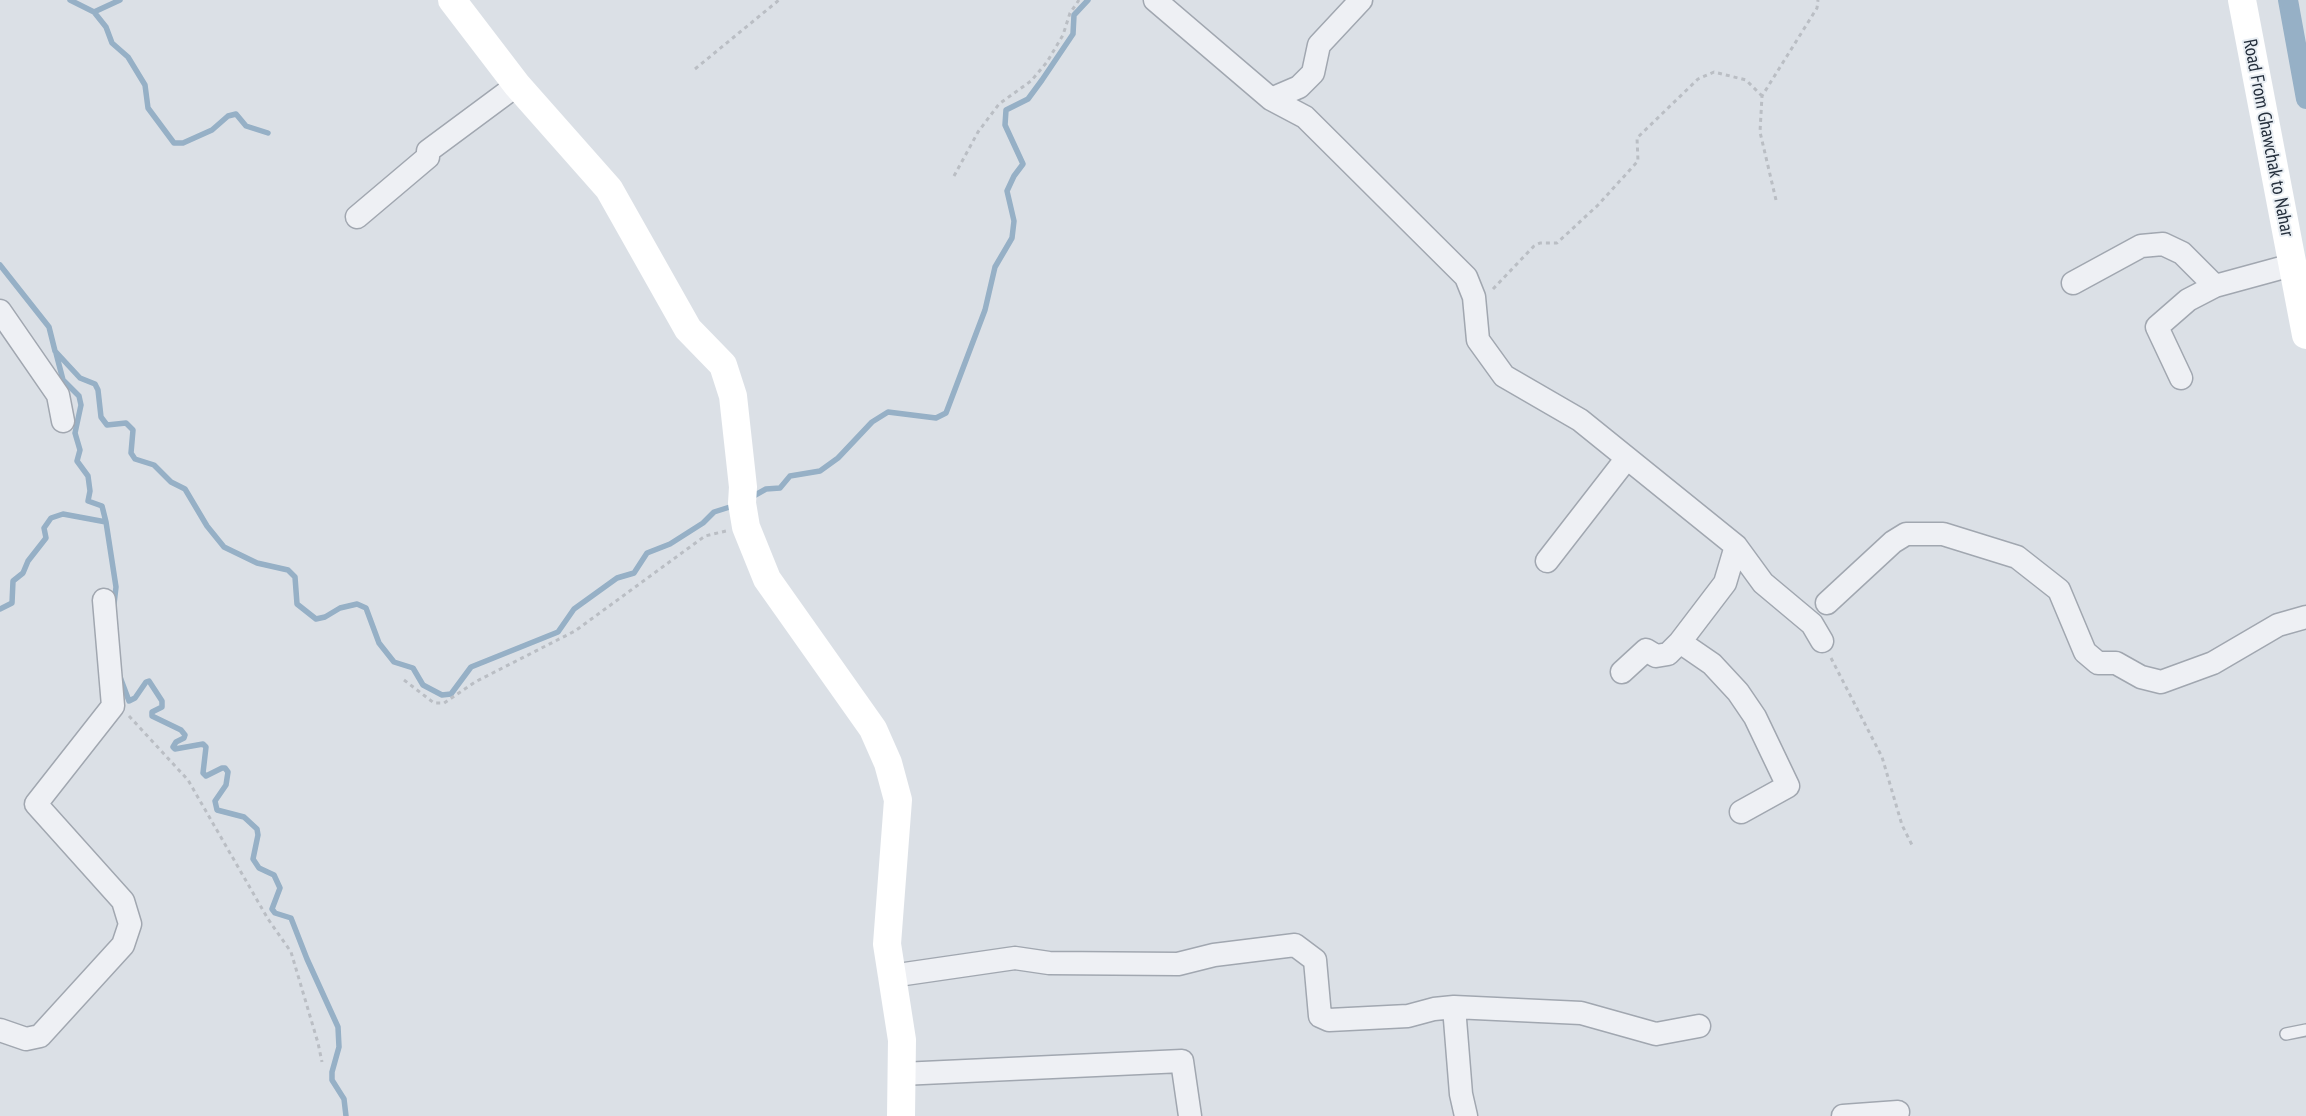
<!DOCTYPE html>
<style>
body{margin:0}
canvas{display:block;background:#dbe0e6}
</style>
<canvas width="2306" height="1116"></canvas>
<script>
const ctx = document.querySelector('canvas').getContext('2d');
ctx.lineJoin = 'round';
const toPath = rows => new Path2D(rows.map(r => 'M' + r).join(''));
function trace(path, color, width, dash) { ctx.strokeStyle = color; ctx.lineWidth = width; ctx.lineCap = dash ? 'butt' : 'round'; ctx.setLineDash(dash || []); ctx.stroke(path); }
function write(font, color, halo, rows, align = 'center') {
  ctx.font = font + ' "PT Sans Narrow",sans-serif'; ctx.lineWidth = 4; ctx.setLineDash([]); ctx.textBaseline = 'middle'; ctx.strokeStyle = halo; ctx.fillStyle = color; for (const [text, x, y, turn = 0] of rows) {
    ctx.save(); ctx.translate(x, y); ctx.rotate((+turn || 0) * Math.PI / 180); ctx.textAlign = isNaN(turn) ? turn : align; if (halo) ctx.strokeText(text, 0, 0); ctx.fillText(text, 0, 0); ctx.restore();
  }
}
trace(toPath([
 [70,0,94,12,106,27,112,43,128,57,145,85,148,108,174,143,183,143,212,130,228,116,236,114,246,126,268,133],
 [94,12,120,0],
 [0,265,49,327,55,351,80,378,95,384,98,390,101,417,107,425,126,423,133,430,131,453,135,459,154,465,171,482,185,489,207,526,224,547,257,563,288,570,295,577,297,604,316,619,325,617,340,608,357,604,366,608,379,643,394,662,413,668,423,685,442,695,451,694,471,667,558,632,574,609,617,578,634,573,647,553,670,544,703,523,714,512,733,506],
 [56,353,63,380,79,396,81,405,75,433,80,450,77,461,88,476,90,491,88,501,102,506,106,522,116,587,114,604],
 [750,498,766,489,780,488,790,476,820,471,838,458,872,422,888,412,936,418,946,413,985,310,995,267,1012,238,1014,221,1007,191,1014,176,1023,164,1005,125,1006,110,1028,99,1042,80,1073,34,1074,15,1088,0],
 [0,609,12,603,13,581,23,573,28,561,46,538,44,528,51,518,63,514,106,522],
 [120,677,129,701,135,698,146,682,149,681,162,701,162,707,152,712,152,716,181,730,185,735,184,738,176,742,173,747,175,749,203,744,206,747,203,773,206,776,222,768,225,768,228,772,226,785,215,801,217,810,244,817,257,829,258,835,253,859,259,868,274,875,280,888,272,909,275,913,291,918,307,959,338,1027,339,1047,332,1072,332,1080,344,1099,346,1116]
]), '#96b0c6', 5.5);
trace(toPath([
 [2288,0,2306,99]
]), '#96b0c6', 20);
const lane = toPath([
 [2286,1034,2306,1030]
]);
const street = toPath([
 [1155,0,1271,99,1305,117,1466,277,1474,297,1478,340,1504,376,1580,420,1736,546,1763,583,1812,624,1822,641],
 [1271,99,1299,87,1313,73,1319,45,1361,0],
 [357,217,428,157,428,151,517,85],
 [2073,283,2141,246,2163,244,2182,253,2215,286,2292,265],
 [0,311,58,395,63,421],
 [2181,378,2157,327,2188,300,2215,286],
 [1547,561,1627,458],
 [1827,603,1893,542,1906,534,1943,534,2017,557,2059,590,2085,652,2098,663,2116,663,2141,677,2161,682,2213,663,2278,625,2306,617],
 [1680,642,1712,664,1738,692,1755,717,1788,786,1741,812],
 [1622,672,1646,650,1656,656,1668,654,1680,642,1725,583,1736,546],
 [891,976,1015,958,1049,963,1178,964,1214,955,1295,945,1315,960,1320,1016,1329,1020,1408,1016,1434,1009,1454,1007,1581,1013,1656,1034,1699,1026],
 [1454,1007,1461,1094,1466,1116],
 [0,1030,26,1039,40,1036,123,945,130,924,123,901,36,804,113,706,104,600],
 [901,1074,1182,1061,1190,1116],
 [1843,1116,1898,1112]
]);
trace(lane, '#a1a7b0', 14);
trace(street, '#a1a7b0', 25);
trace(toPath([
 [695,69,779,0],
 [954,176,978,132,999,104,1031,81,1047,62,1063,35,1070,13,1079,0],
 [1776,200,1760,132,1762,96,1817,8,1818,0],
 [1493,289,1534,246,1540,243,1557,243,1598,205,1638,161,1637,138,1698,79,1714,72,1746,80,1762,96],
 [1831,658,1882,757,1902,825,1912,845],
 [404,680,434,703,444,703,475,682,575,631,705,536,726,531],
 [129,716,188,780,268,919,291,952,318,1043,322,1062]
]), '#babec4', 3, [4, 4]);
trace(lane, '#eef0f4', 11);
trace(street, '#eef0f4', 22);
trace(toPath([
 [452,0,517,85,609,189,688,329,723,365,733,396,743,487,742,503,746,527,767,579,873,729,888,763,898,800,887,944,902,1040,901,1116],
 [2242,0,2306,335]
]), '#fff', 28);
write('19px', '#252f3c', '#eaeff4', [
 ["Road From Ghawchak to Nahar",2268,138,79]
]);
</script>
